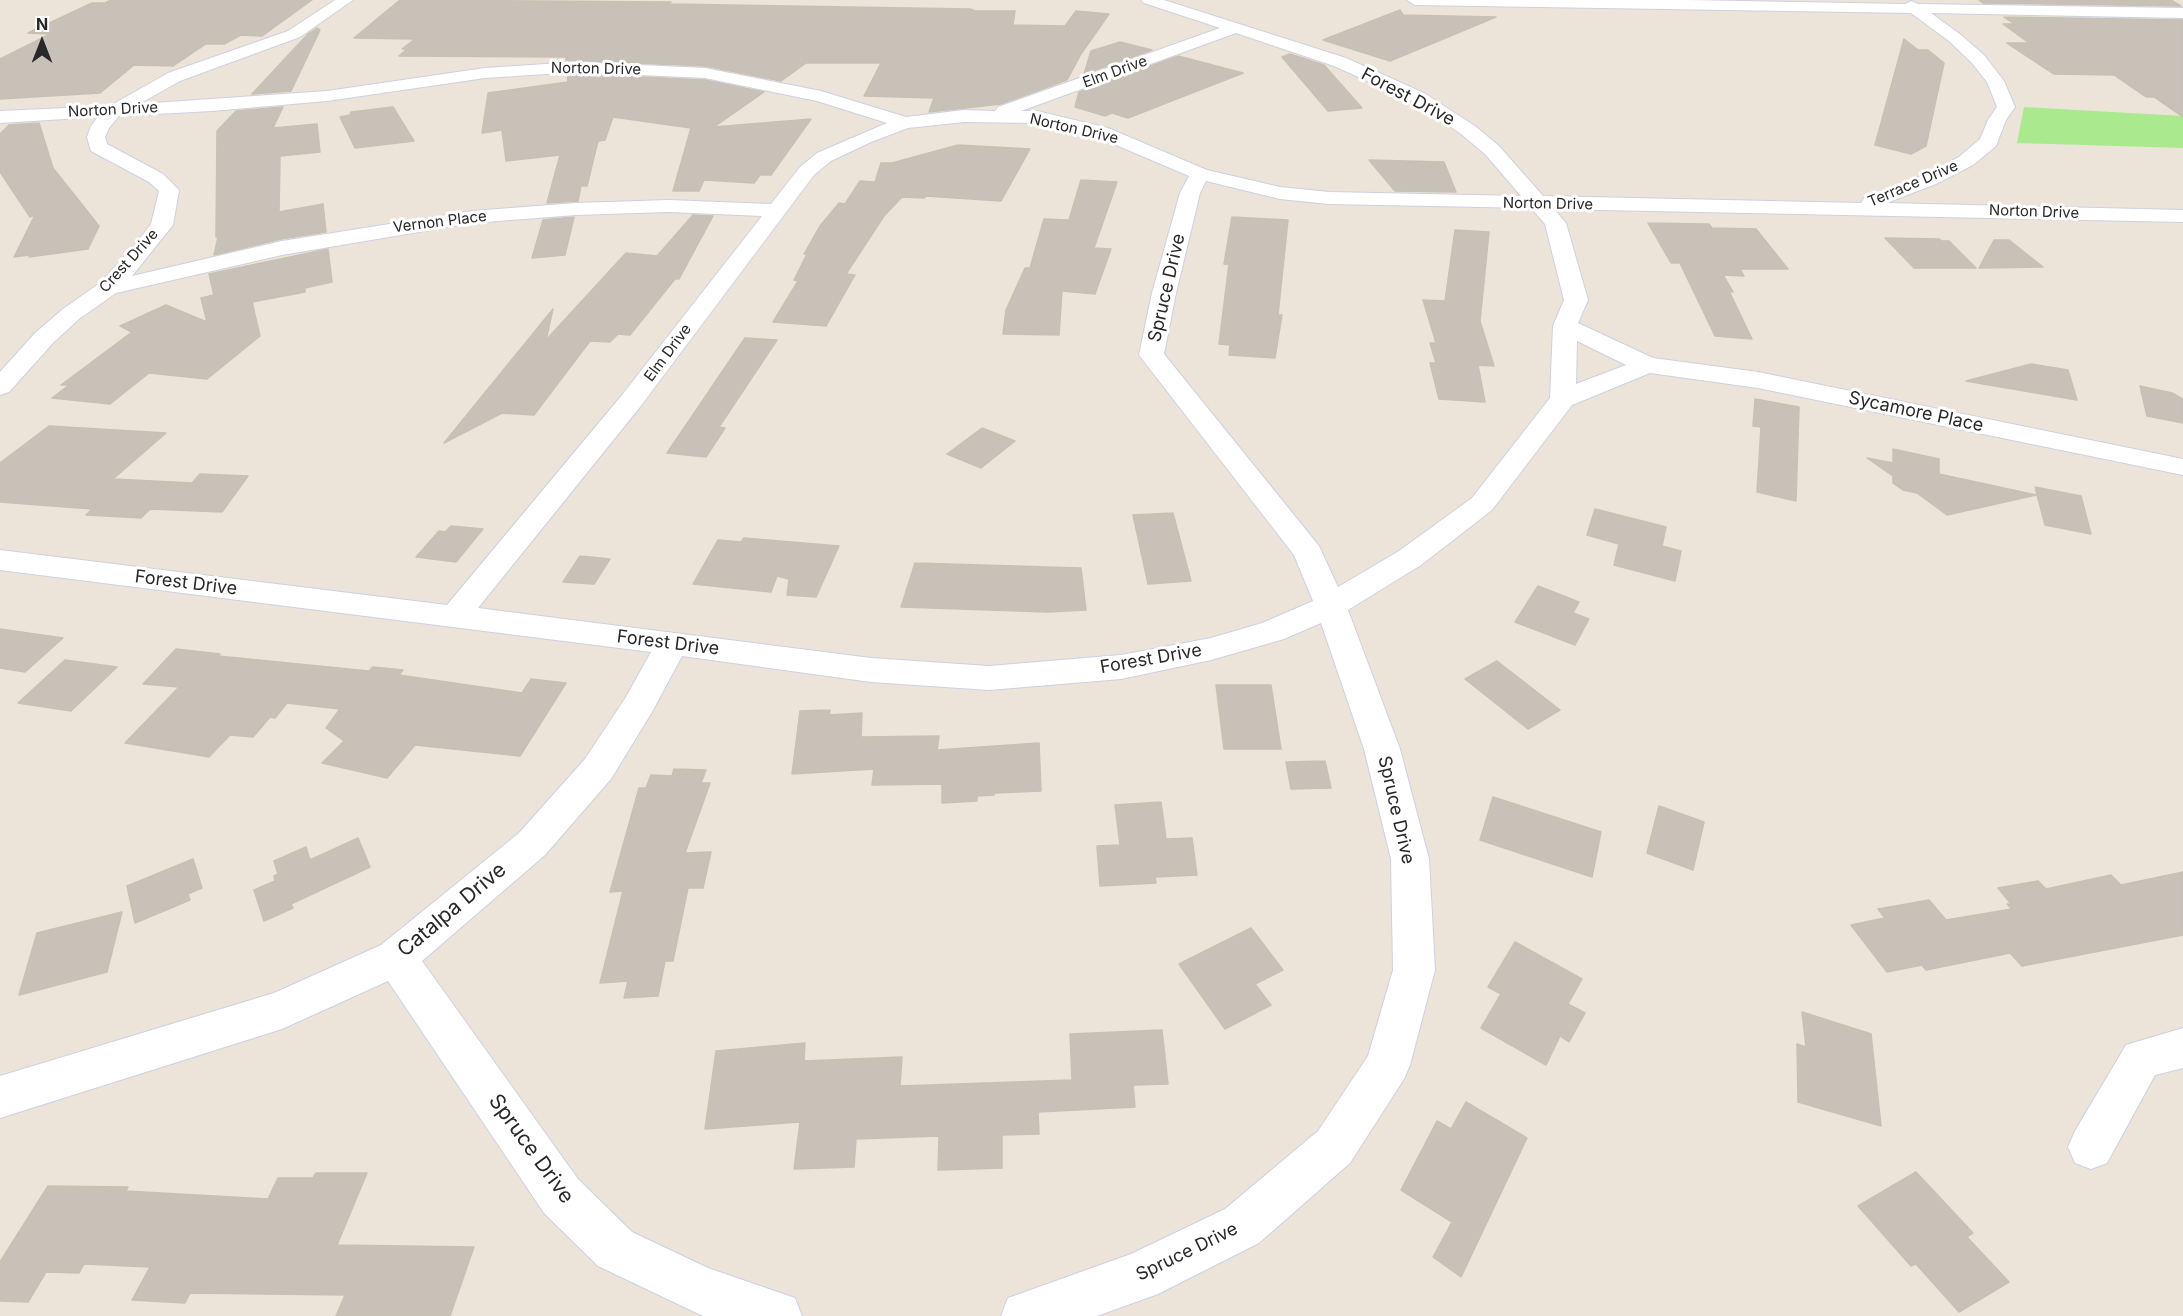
<!DOCTYPE html>
<style>
body{margin:0}
#map{position:relative;width:2183px;height:1316px;overflow:hidden;background:#ece4d8;font-family:Inter,sans-serif}
canvas{display:block}
.north{position:absolute;left:12px;top:12px;width:60px;height:60px;-webkit-text-stroke:4px #fff;paint-order:stroke;rotate:0deg;font-size:16px;font-weight:700;line-height:24px;text-align:center;color:#282828}
.north::after{content:'';display:block;margin:auto;width:21px;height:27px;background:#282828;clip-path:polygon(50% 0,100% 100%,50% 72%,0 100%)}
</style>
<div id="map">
<canvas width="2183" height="1316"></canvas>
<div class="north">N</div>
</div>
<script>
const ctx = document.querySelector('canvas').getContext('2d');
ctx.lineJoin = 'round';
function fillPath(path, color) { ctx.fillStyle = color; ctx.fill(path, 'evenodd'); }
const toPath = rows => new Path2D(rows.map(r => 'M' + r).join(''));
function trace(path, color, width, dash) { ctx.strokeStyle = color; ctx.lineWidth = width; ctx.lineCap = dash ? 'butt' : 'round'; ctx.setLineDash(dash || []); ctx.stroke(path); }
function write(font, color, halo, rows, align = 'center') {
  ctx.font = font + ' Inter,sans-serif'; ctx.lineWidth = 6; ctx.setLineDash([]); ctx.textBaseline = 'middle'; ctx.strokeStyle = halo; ctx.fillStyle = color; for (const [text, x, y, turn = 0] of rows) {
    ctx.save(); ctx.translate(x, y); ctx.rotate((+turn || 0) * Math.PI / 180); ctx.textAlign = isNaN(turn) ? turn : align; if (halo) ctx.strokeText(text, 0, 0); ctx.fillText(text, 0, 0); ctx.restore();
  }
}
fillPath(toPath([
 [2024,107,2183,116,2183,148,2017,143]
]), '#aae98e');
const building = toPath([
 [111,0,312,0,262,36,241,35,224,44,206,44,173,66,134,65,100,93,0,99,0,59,50,34,28,33,92,3,105,3,111,0],
 [400,0,671,2,669,4,970,9,975,11,1015,11,1013,25,1065,26,1076,11,1109,14,1081,54,1067,80,1001,104,929,112,934,98,864,96,881,63,806,63,781,81,705,66,566,60,566,57,399,56,407,49,402,49,415,39,354,38,400,0],
 [1979,0,2171,0,2181,6,1983,3,1979,0],
 [1400,10,1403,15,1496,17,1390,61,1323,40,1400,10],
 [2004,17,2183,20,2183,117,2154,97,2146,97,2114,75,2054,74,2007,43,2029,43,2003,24,2015,24,2004,17],
 [317,28,320,30,291,91,252,94,308,34,317,28],
 [1904,39,1918,50,1928,50,1944,63,1926,146,1911,154,1875,145,1904,39],
 [1120,42,1152,50,1084,74,1091,51,1120,42],
 [1290,54,1324,65,1362,108,1328,111,1282,57,1290,54],
 [1178,56,1243,73,1128,118,1112,113,1105,116,1075,107,1079,92,1178,56],
 [577,74,705,80,764,92,714,127,811,119,771,175,760,175,754,183,704,180,699,191,673,191,691,128,613,117,605,140,598,141,587,186,581,186,578,201,547,203,560,155,506,161,502,130,482,133,488,93,568,82,567,75,577,74],
 [283,107,273,128,317,124,320,152,280,156,279,212,323,204,326,232,281,239,214,255,218,237,216,237,217,131,236,111,283,107],
 [393,107,414,141,355,148,340,117,350,115,351,112,393,107],
 [39,123,53,168,99,226,88,249,29,257,30,255,14,257,35,215,30,217,0,172,0,134,9,125,39,123],
 [958,145,1030,149,1001,201,926,196,924,198,902,197,884,216,846,274,855,275,826,326,773,322,798,281,794,280,807,254,804,254,820,226,839,203,845,204,860,181,875,182,881,163,892,163,958,145],
 [1369,160,1444,162,1456,192,1395,191,1369,160],
 [1081,180,1117,182,1094,248,1111,249,1095,294,1062,291,1059,335,1003,334,1006,310,1025,268,1030,268,1044,219,1069,220,1081,180],
 [693,215,713,216,679,279,675,279,630,335,618,334,610,342,590,341,534,415,502,413,444,443,553,309,546,340,626,253,657,256,693,215],
 [574,217,565,255,532,258,543,220,574,217],
 [1232,217,1288,220,1278,315,1282,315,1275,358,1229,355,1230,345,1219,344,1229,264,1224,264,1232,217],
 [1648,223,1709,224,1712,228,1756,229,1788,269,1740,269,1744,276,1723,275,1733,292,1729,291,1752,339,1715,336,1680,263,1671,263,1648,223],
 [1455,230,1489,232,1480,321,1494,366,1478,365,1485,402,1439,399,1430,363,1436,363,1430,343,1436,343,1423,300,1445,301,1455,230],
 [1885,238,1939,239,1942,241,1949,241,1976,268,1914,268,1885,238],
 [1994,240,2009,240,2043,267,1979,268,1994,240],
 [328,249,332,282,305,288,305,292,252,302,260,336,207,379,149,373,110,404,52,398,69,385,61,385,132,332,120,326,166,305,207,322,201,298,214,295,209,274,328,249],
 [745,338,777,340,719,427,725,428,706,457,667,453,745,338],
 [2031,364,2068,370,2077,400,1966,381,2031,364],
 [2140,386,2172,393,2183,399,2183,423,2147,416,2140,386],
 [1755,399,1799,407,1796,501,1757,492,1761,427,1753,426,1755,399],
 [49,426,166,433,113,479,192,483,200,474,248,476,222,512,150,509,141,518,86,515,92,509,0,502,0,463,49,426],
 [982,428,1015,441,981,468,947,454,982,428],
 [1893,449,1939,459,1939,474,2036,495,1947,515,1917,493,1903,490,1893,483,1893,476,1867,458,1893,463,1893,449],
 [2035,487,2081,496,2091,534,2045,525,2035,487],
 [1595,509,1666,527,1662,546,1681,551,1675,581,1614,565,1619,544,1587,535,1595,509],
 [1173,513,1191,581,1148,584,1133,515,1173,513],
 [451,526,483,529,456,562,416,557,439,531,445,532,451,526],
 [744,538,839,546,816,597,787,595,789,579,777,576,771,592,693,584,718,540,741,542,744,538],
 [580,556,610,559,594,584,563,582,580,556],
 [915,563,1081,568,1086,610,1048,612,901,607,915,563],
 [1538,586,1579,602,1573,613,1589,619,1575,645,1515,622,1538,586],
 [0,629,63,638,25,672,0,668,0,629],
 [176,649,220,654,218,656,369,671,373,667,403,670,399,675,522,693,531,679,566,683,520,756,415,745,387,778,322,763,344,741,326,728,340,709,287,703,275,718,270,717,253,737,230,735,209,757,125,743,179,687,143,684,176,649],
 [65,660,117,667,71,711,18,703,65,660],
 [1497,661,1560,710,1528,729,1465,679,1497,661],
 [1216,685,1271,685,1281,749,1224,749,1216,685],
 [830,710,829,715,862,713,861,737,939,736,937,750,1039,743,1041,791,994,793,994,795,977,796,977,801,942,803,942,784,872,785,874,769,792,774,800,711,830,710],
 [1325,761,1331,788,1291,789,1286,762,1325,761],
 [674,769,706,770,701,783,710,783,685,853,711,852,703,888,688,888,673,961,665,961,658,996,624,998,628,981,600,983,623,891,610,892,639,788,646,788,651,775,672,776,674,769],
 [1493,797,1601,832,1592,877,1480,840,1493,797],
 [1161,802,1166,839,1192,838,1197,875,1155,877,1156,883,1100,886,1097,846,1120,845,1115,805,1161,802],
 [1659,806,1704,822,1693,870,1647,853,1659,806],
 [358,838,370,867,291,904,293,908,264,921,254,890,275,881,274,876,278,874,274,861,306,847,310,860,358,838],
 [193,859,202,888,188,894,190,900,135,923,127,886,193,859],
 [2183,872,2183,935,2022,966,2010,953,1926,970,1922,965,1887,972,1851,925,1885,918,1878,909,1929,900,1946,920,2012,909,2007,904,2011,904,1998,888,2038,881,2046,889,2111,875,2121,885,2183,872],
 [122,912,107,972,19,995,37,933,122,912],
 [1251,928,1283,970,1255,984,1271,1005,1225,1029,1179,964,1251,928],
 [1515,942,1582,979,1568,1004,1585,1013,1569,1042,1560,1036,1546,1065,1481,1028,1501,994,1488,987,1515,942],
 [1802,1012,1871,1034,1881,1126,1798,1102,1797,1044,1806,1047,1802,1012],
 [1162,1030,1168,1084,1133,1085,1135,1107,1038,1112,1039,1134,1002,1135,1002,1168,938,1170,939,1136,856,1139,854,1167,794,1169,800,1122,705,1129,716,1051,805,1043,804,1061,902,1057,900,1086,1072,1080,1070,1034,1162,1030],
 [1466,1102,1527,1138,1461,1277,1433,1257,1452,1222,1401,1190,1437,1121,1451,1129,1466,1102],
 [1916,1172,1973,1233,1967,1237,2009,1282,1959,1312,1916,1264,1911,1266,1858,1206,1916,1172],
 [316,1173,367,1173,337,1245,474,1247,450,1316,336,1316,345,1295,190,1293,185,1303,132,1300,150,1267,84,1264,79,1273,46,1272,28,1302,0,1301,0,1262,48,1186,128,1187,126,1191,268,1199,278,1178,313,1178,316,1173]
]);
fillPath(building, '#c7c1b8');
trace(building, '#c8c1b2', 1.5);
const minor = toPath([
 [335,0,353,0,300,37,180,81,139,104,327,91,485,68,577,62,705,68,821,91,906,117,964,110,995,111,998,107,1220,28,1144,3,1141,0,1164,0,1346,58,1424,93,1475,126,1499,146,1543,196,1861,203,1864,198,1922,176,1959,157,1980,139,1988,120,1997,107,1987,82,1972,63,1949,41,1911,13,1415,5,1407,0,1688,0,1905,4,1911,1,1918,4,2183,8,2183,18,1931,13,1961,35,1984,55,2004,81,2015,107,2006,120,1996,146,1973,165,1936,184,1886,203,2183,210,2183,222,1554,209,1566,223,1588,300,1578,323,1653,358,1758,372,2183,459,2183,475,1758,388,1650,373,1572,405,1492,510,1421,565,1348,610,1400,749,1429,859,1435,970,1410,1065,1404,1079,1350,1163,1259,1243,1158,1294,1097,1316,1001,1316,1008,1298,1131,1254,1225,1209,1318,1131,1368,1056,1393,970,1391,859,1364,749,1321,623,1284,639,1211,660,1121,679,989,690,871,682,682,656,652,712,611,779,545,855,422,961,578,1179,632,1232,708,1268,795,1298,802,1316,703,1316,598,1266,544,1213,388,981,282,1029,0,1118,0,1076,274,993,381,945,519,833,585,759,626,697,651,652,0,570,0,550,447,605,622,395,762,216,669,212,576,215,472,223,282,255,116,293,79,319,53,343,9,392,0,395,0,372,35,333,63,309,100,283,135,245,151,224,159,191,149,182,91,151,87,137,91,126,98,117,0,123,0,111,110,106,168,73,288,31,335,0],
 [1236,33,1334,66,1412,101,1461,134,1485,154,1521,196,1329,192,1280,187,1207,170,1108,128,1037,111,1021,111,1236,33],
 [577,72,705,78,817,101,887,123,817,153,800,167,771,204,669,200,576,203,472,211,282,241,132,276,173,225,179,190,163,174,107,144,105,137,109,128,119,116,212,111,327,101,485,78,577,72],
 [964,122,1037,123,1095,136,1189,176,1180,193,1152,293,1139,355,1294,555,1313,601,1262,623,1211,638,1121,655,989,666,871,658,478,608,640,407,814,175,831,161,871,142,908,128,964,122],
 [1206,181,1280,199,1329,204,1531,208,1545,224,1564,300,1553,326,1550,398,1472,498,1399,551,1338,587,1319,546,1164,354,1176,293,1200,193,1206,181],
 [1577,341,1626,365,1576,384,1577,341],
 [2183,1028,2183,1068,2155,1075,2107,1163,2091,1169,2075,1163,2068,1147,2075,1131,2126,1045,2183,1028]
]);
trace(minor, '#cdd0e3', 2);
fillPath(minor, '#fff');
write('15px', '#282828', '#fff', [
 ["Norton Drive",596,69,1],
 ["Elm Drive",1115,72,-20],
 ["Norton Drive",113,110,-3],
 ["Norton Drive",1074,129,13],
 ["Terrace Drive",1913,184,-23],
 ["Norton Drive",1548,204,1],
 ["Norton Drive",2034,212,2],
 ["Vernon Place",440,222,-7],
 ["Crest Drive",129,261,-48],
 ["Elm Drive",668,353,-53]
]);
write('18px', '#282828', '#fff', [
 ["Forest Drive",1408,97,28],
 ["Spruce Drive",1167,288,-77],
 ["Sycamore Place",1916,412,12],
 ["Forest Drive",186,583,7],
 ["Forest Drive",668,643,7],
 ["Forest Drive",1151,659,-10],
 ["Spruce Drive",1396,810,77],
 ["Spruce Drive",1187,1252,-26]
]);
write('21px', '#282828', '#fff', [
 ["Catalpa Drive",452,910,-40],
 ["Spruce Drive",531,1149,54]
]);
</script>
